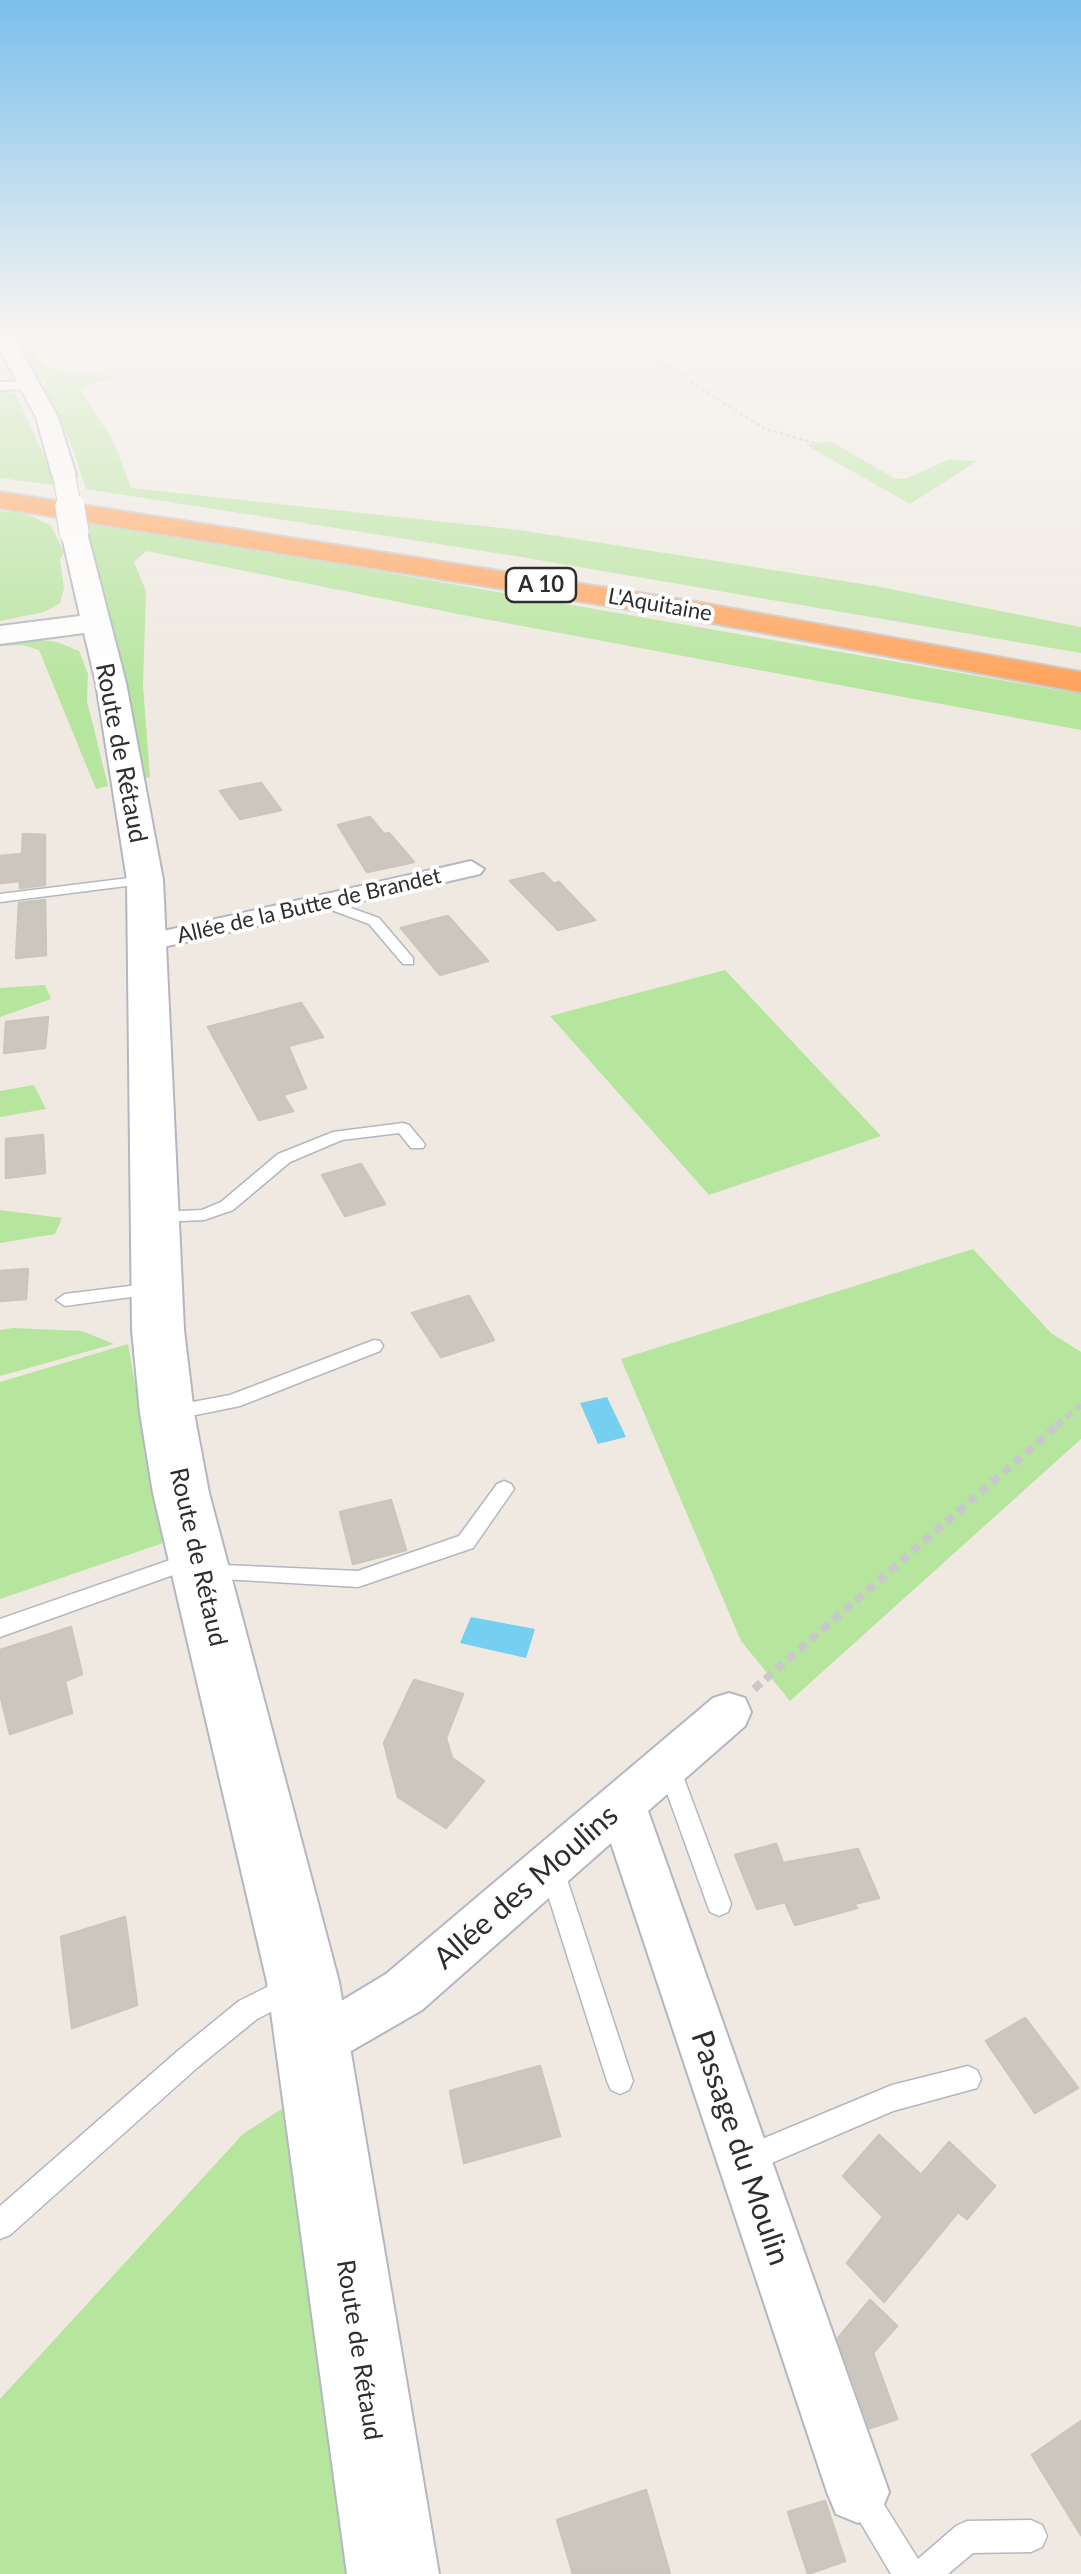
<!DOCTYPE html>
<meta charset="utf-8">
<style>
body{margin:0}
canvas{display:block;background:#efe9e1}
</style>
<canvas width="1081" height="2574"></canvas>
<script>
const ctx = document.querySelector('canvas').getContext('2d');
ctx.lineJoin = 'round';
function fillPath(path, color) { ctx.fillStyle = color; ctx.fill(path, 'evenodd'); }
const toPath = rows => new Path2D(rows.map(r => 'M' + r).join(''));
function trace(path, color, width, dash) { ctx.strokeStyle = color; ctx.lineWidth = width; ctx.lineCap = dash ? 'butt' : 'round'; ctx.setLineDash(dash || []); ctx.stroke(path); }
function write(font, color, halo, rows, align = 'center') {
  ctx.font = font + ' Lato,sans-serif'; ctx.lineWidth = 8; ctx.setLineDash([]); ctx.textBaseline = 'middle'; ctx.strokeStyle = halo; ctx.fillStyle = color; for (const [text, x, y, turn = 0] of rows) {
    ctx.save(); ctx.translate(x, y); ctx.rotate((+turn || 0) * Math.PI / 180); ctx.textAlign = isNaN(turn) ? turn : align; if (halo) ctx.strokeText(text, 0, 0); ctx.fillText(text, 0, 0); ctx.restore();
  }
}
fillPath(toPath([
 [7,329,18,329,22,340,44,365,62,372,110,376,80,390,112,438,131,488,519,530,875,586,1081,627,1081,653,515,556,86,489,72,446,45,391,46,381,32,374],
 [0,392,15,393,50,468,53,485,0,478],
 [830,441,896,479,907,478,948,460,977,461,910,504,806,445],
 [0,511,26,514,51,525,64,553,60,559,64,589,60,603,44,612,0,621],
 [86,520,1081,694,1081,730,463,615,146,551,134,562,146,591,143,686,150,777,137,780],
 [33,639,57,642,79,651,88,674,87,701,108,786,96,789,39,650,22,645,0,646,0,640],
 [725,970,881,1136,709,1195,550,1016],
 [45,985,51,999,0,1017,0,988],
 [34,1085,46,1109,0,1117,0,1091],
 [0,1210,62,1218,55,1234,0,1243],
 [973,1249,1051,1333,1081,1352,1081,1439,790,1701,741,1641,621,1359],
 [13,1328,82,1331,114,1344,0,1376,0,1330],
 [128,1344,163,1543,0,1599,0,1382],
 [294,2101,353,2574,0,2574,0,2399,243,2134]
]), '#b6e59e');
fillPath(toPath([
 [607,1397,626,1437,598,1444,580,1403],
 [471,1617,535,1629,526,1658,460,1643]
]), '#75cff0');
const building = toPath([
 [261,783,281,810,240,819,220,791,261,783],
 [370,817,384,834,389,833,414,862,367,872,338,825,370,817],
 [23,834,45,835,45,885,20,888,20,881,0,883,0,856,22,854,23,834],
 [543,873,554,884,559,882,595,920,558,930,510,881,543,873],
 [45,900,46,955,16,958,19,903,45,900],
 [448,916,488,961,440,975,401,928,448,916],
 [301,1003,323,1037,288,1046,306,1088,283,1095,293,1111,259,1120,208,1027,301,1003],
 [48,1017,45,1048,4,1053,6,1022,48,1017],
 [43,1135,45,1173,6,1178,6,1139,43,1135],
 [361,1164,385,1204,345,1216,322,1175,361,1164],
 [28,1269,26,1299,0,1301,0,1271,28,1269],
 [469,1296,494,1340,441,1357,412,1313,469,1296],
 [391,1500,406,1550,353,1564,340,1512,391,1500],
 [71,1627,82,1674,65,1681,72,1713,10,1734,0,1694,0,1650,71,1627],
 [414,1680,463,1694,446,1738,452,1758,484,1781,446,1828,398,1797,384,1743,414,1680],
 [776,1844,783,1863,858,1849,879,1898,854,1904,857,1908,795,1925,785,1902,757,1909,735,1855,776,1844],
 [125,1917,137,2005,72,2028,61,1937,125,1917],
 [1025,2018,1078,2088,1035,2113,986,2041,1025,2018],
 [540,2066,560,2136,464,2163,450,2091,540,2066],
 [879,2135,921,2175,949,2142,995,2186,967,2219,958,2212,884,2302,847,2263,883,2217,843,2176,879,2135],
 [870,2300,897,2326,873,2353,897,2419,870,2428,838,2338,870,2300],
 [1081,2421,1081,2535,1032,2455,1081,2421],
 [646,2490,670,2574,573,2574,557,2520,646,2490],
 [825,2501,845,2561,808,2574,788,2512,825,2501]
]);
fillPath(building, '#cbc7bf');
trace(building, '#cbc5ba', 2.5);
const lane = toPath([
 [145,876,150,877,150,883,0,902,0,894,145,876],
 [323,898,379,918,413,958,413,964,403,964,369,924,318,905,318,899,323,898],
 [403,1123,409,1125,423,1142,425,1145,423,1148,411,1148,399,1133,342,1140,290,1162,233,1210,204,1220,156,1222,148,1217,156,1212,202,1210,221,1202,278,1154,333,1132,403,1123],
 [154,1283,160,1285,163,1289,160,1293,65,1306,56,1300,65,1294,154,1283],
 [374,1340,380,1341,383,1346,380,1351,240,1406,171,1420,164,1418,162,1413,164,1408,171,1406,230,1395,374,1340],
 [504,1481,511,1484,514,1489,473,1548,358,1587,207,1578,200,1576,197,1570,198,1566,0,1637,0,1619,193,1552,200,1554,203,1560,201,1564,358,1571,459,1536,497,1484,504,1481],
 [669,1758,677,1761,680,1768,731,1904,728,1912,719,1916,710,1912,707,1904,658,1768,661,1761,669,1758],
 [551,1856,559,1859,563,1867,633,2081,629,2090,620,2094,611,2090,607,2081,539,1867,543,1859,551,1856],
 [289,1976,298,1980,302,1989,298,1998,257,2019,198,2067,10,2235,0,2239,0,2206,180,2049,239,2001,289,1976],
 [968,2066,977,2070,981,2079,977,2088,893,2111,748,2173,738,2169,734,2159,738,2149,892,2085,968,2066],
 [862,2482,873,2487,918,2559,956,2526,967,2521,1031,2520,1042,2525,1047,2536,1042,2547,1031,2552,973,2553,948,2574,891,2574,846,2498,851,2487,862,2482]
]);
const street = toPath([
 [0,382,30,381,37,385,30,389,0,390,0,382],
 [471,861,484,869,480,874,146,951,132,943,146,935,471,861],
 [729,1693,745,1698,751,1712,745,1726,648,1811,889,2492,880,2514,858,2523,836,2514,827,2492,611,1843,422,2010,313,2073,295,2065,287,2047,295,2029,386,1974,713,1698,729,1693]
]);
const secondary = toPath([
 [0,329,10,332,58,417,76,475,73,480,55,480,52,475,36,417,0,350,0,329],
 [74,524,87,532,126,683,163,880,184,1330,194,1413,209,1493,339,1982,439,2574,347,2574,267,1982,153,1493,140,1413,132,1330,127,880,96,683,84,633,0,644,0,626,80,616,61,532,74,524]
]);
const highway = toPath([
 [0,492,696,602,1081,672,1081,692,696,620,0,508,0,492]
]);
trace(lane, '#b4b7c1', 3);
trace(street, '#b4b7c1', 4);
trace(secondary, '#b4b7c1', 4);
trace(highway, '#c9c9c9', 4);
trace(toPath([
 [608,329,765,429,822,445],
 [56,382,115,379]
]), '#c9c9c9', 2.5, [4, 2.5]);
trace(toPath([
 [1056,1426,1081,1405]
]), '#c9c9c9', 6, [8, 5]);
trace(toPath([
 [754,1689,1059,1424]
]), '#c9c9c9', 8, [9, 6]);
fillPath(lane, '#fff');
fillPath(street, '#fff');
fillPath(secondary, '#fff');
fillPath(highway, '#ffa35c');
const secondaryBridgeFar1 = toPath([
 [64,475,70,509]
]);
const secondaryBridge = toPath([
 [70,507,74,532]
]);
trace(secondaryBridgeFar1, '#b4b7c1', 24, []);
trace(secondaryBridge, '#b4b7c1', 31, []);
trace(secondaryBridgeFar1, '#fff', 22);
trace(secondaryBridge, '#fff', 29);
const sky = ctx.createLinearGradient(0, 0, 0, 690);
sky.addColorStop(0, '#7abfeb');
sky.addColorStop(0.48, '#f8f5f2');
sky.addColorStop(1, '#f8f5f200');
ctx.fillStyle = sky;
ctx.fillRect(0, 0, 1081, 690);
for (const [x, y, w] of [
 [541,585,70]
]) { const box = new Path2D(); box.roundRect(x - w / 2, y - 17, w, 34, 8); ctx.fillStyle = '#fff'; ctx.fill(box); trace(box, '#2e2e2e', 2.5); }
write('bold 22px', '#2e2e2e', null, [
 ["A 10",541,585]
]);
write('22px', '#2e2e2e', '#fff', [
 ["L'Aquitaine",660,605,10],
 ["Allée de la Butte de Brandet",309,906,-13]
]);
write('25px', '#2e2e2e', '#fff', [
 ["Route de Rétaud",121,753,79],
 ["Route de Rétaud",198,1557,77],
 ["Route de Rétaud",359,2350,81]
]);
write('30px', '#2e2e2e', '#fff', [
 ["Allée des Moulins",526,1887,-41],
 ["Passage du Moulin",740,2148,71]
]);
</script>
